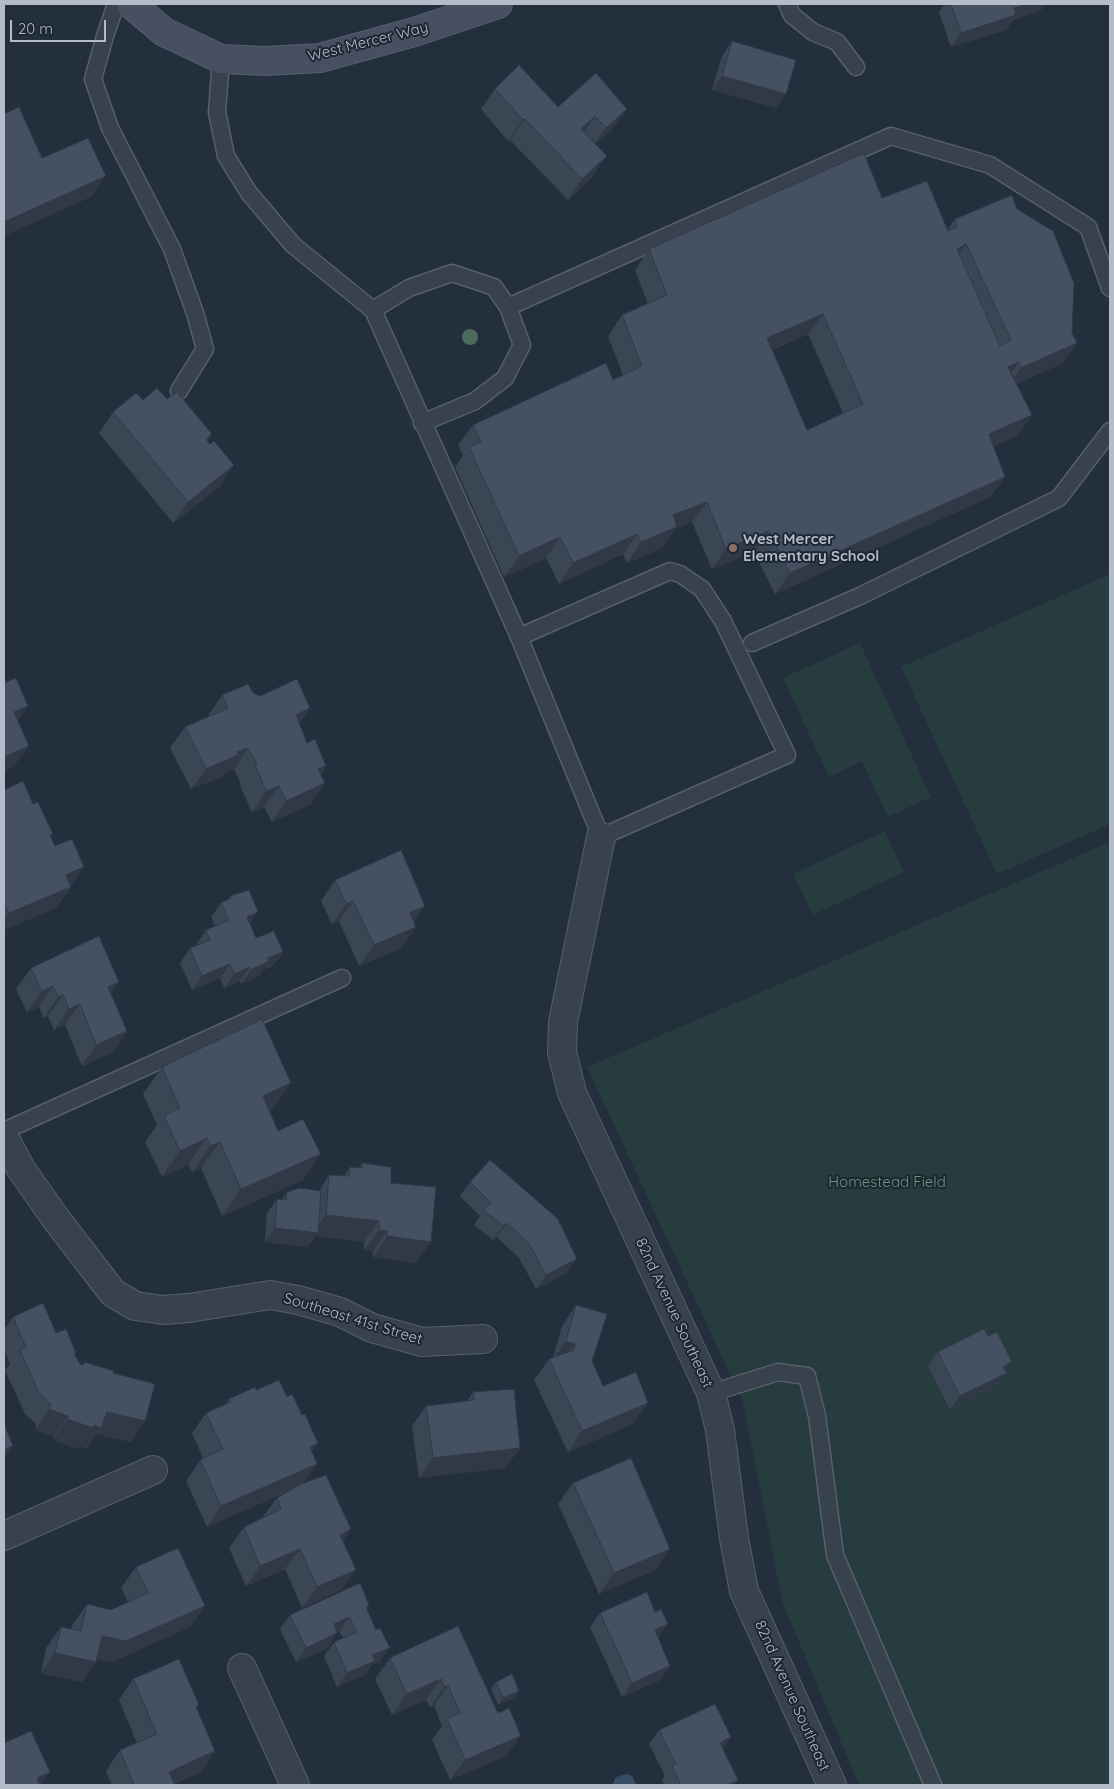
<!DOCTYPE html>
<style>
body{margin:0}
#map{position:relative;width:1114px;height:1789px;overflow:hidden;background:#242f3e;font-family:Quicksand,sans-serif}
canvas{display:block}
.frame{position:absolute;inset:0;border:5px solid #b4bcc9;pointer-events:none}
.scale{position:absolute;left:10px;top:20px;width:96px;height:22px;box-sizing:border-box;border:2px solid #b4bcc9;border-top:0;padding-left:6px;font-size:15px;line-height:18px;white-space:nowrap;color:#b4bcc9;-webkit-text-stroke:4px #1d2633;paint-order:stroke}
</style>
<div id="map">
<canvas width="1114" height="1789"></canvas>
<div class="frame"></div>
<div class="scale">20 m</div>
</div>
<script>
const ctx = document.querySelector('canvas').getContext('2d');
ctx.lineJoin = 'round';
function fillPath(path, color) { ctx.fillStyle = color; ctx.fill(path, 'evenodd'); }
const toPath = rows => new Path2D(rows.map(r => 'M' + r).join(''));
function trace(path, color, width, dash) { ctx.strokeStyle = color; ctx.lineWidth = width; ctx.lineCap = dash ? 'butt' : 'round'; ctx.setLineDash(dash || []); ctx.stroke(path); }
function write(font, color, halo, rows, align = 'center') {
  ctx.font = font + ' Quicksand,sans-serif'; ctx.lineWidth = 4; ctx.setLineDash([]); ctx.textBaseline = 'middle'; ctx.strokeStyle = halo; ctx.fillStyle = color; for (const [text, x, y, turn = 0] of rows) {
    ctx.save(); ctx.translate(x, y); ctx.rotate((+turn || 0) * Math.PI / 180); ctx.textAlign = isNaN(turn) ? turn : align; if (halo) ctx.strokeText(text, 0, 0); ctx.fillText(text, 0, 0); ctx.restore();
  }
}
fillPath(toPath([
 [1110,574,1110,824,997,874,901,667],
 [860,643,931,797,888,817,862,761,829,777,783,678],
 [885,831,904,872,813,915,793,874],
 [1110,842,1110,1785,859,1785,782,1601,743,1402,587,1067]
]), '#263c3f');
fillPath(toPath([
 [627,1774,632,1776,636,1785,612,1785,616,1777]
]), '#394c67');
const lane = toPath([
 [116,4,105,36,93,79,110,128,172,249,195,313,205,349,179,391],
 [787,4,792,15,813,32,837,42,856,67],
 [221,59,217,112,226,156,249,193,293,245,373,310,519,637,601,837,787,755,723,621,702,589,680,574,670,571,519,637],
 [508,307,891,136,990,165,1088,227,1110,288],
 [373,310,409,288,452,273,494,287,508,307,522,345,505,378,475,401,422,423],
 [752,643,860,596,1059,498,1110,431],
 [4,1131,342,978],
 [711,1393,778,1372,807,1376,817,1416,835,1555,933,1785]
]);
const street = toPath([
 [601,837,563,1022,562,1052,572,1093,711,1393,720,1430,734,1538,744,1591,832,1785],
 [4,1137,21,1169,56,1219,113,1293,135,1306,163,1310,189,1308,270,1295,298,1300,340,1312,372,1328,422,1342,483,1339],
 [4,1536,153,1470],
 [242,1668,295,1785]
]);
const secondary = toPath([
 [131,4,164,32,221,59,265,61,320,58,414,32,498,4]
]);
trace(lane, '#565f6c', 19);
trace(street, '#565f6c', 30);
trace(secondary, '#565f6c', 30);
trace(lane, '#38414e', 16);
trace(street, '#38414e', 28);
trace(secondary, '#465061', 28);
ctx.fillStyle = '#4b6a5d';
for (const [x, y] of [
 [470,337]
]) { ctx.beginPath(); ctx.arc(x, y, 8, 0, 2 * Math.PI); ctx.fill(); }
fillPath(toPath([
 [945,4,1045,4,1040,11,1013,20,1006,30,951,47,939,12],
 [732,41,776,108,712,90,722,56],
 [596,73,612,130,596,144,592,177,568,200,510,140,508,141,481,109,495,89,558,107],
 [882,198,947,230,955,219,1072,333,1077,343,1063,363,1016,384,1032,415,1017,436,993,446,1005,477,990,497,775,594,754,552,712,569,692,522,675,529,662,548,627,563,623,554,559,584,546,558,504,577,455,467,463,455,458,445,473,425,613,380,623,375,608,336,622,315,648,304,635,270,649,249],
 [808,334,843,413,807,430,772,350],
 [167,399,212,434,207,441,220,486,173,523,99,433,113,412,143,400],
 [253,693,299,724,307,743,326,766,321,774,311,804,272,822,264,807,252,812,240,786,241,784,234,769,226,772,224,776,191,789,170,748,185,727,208,717,208,716,222,695],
 [4,790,33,804,51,837,71,887,56,908,4,930],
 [335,880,414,922,416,927,401,948,359,966,339,921,332,924,321,901],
 [230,896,250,924,256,938,283,952,273,966,263,970,259,976,241,984,240,981,224,988,220,978,192,990,180,963,190,948,196,946,196,945,206,930,215,926,211,917,221,903,228,900],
 [31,968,111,993,127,1031,113,1052,82,1066,65,1025,54,1030,48,1016,44,1018,39,1007,27,1012,16,989],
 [162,1067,272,1110,270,1111,278,1131,303,1180,222,1216,201,1168,192,1172,188,1165,162,1177,145,1142,157,1125,143,1094],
 [362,1163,391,1183,416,1263,373,1257,373,1252,364,1250,364,1242,315,1236,308,1247,265,1242,267,1213,277,1199,282,1199,287,1192,319,1191,329,1175,344,1176,350,1167,359,1168],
 [470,1182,567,1273,536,1289,519,1258,497,1237,493,1240,474,1225,480,1216,460,1196],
 [576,1305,592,1361,603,1386,648,1403,633,1424,568,1452,534,1380,549,1359,553,1358,562,1326],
 [13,1317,56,1333,75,1355,80,1364,82,1365,84,1362,113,1373,131,1442,97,1434,87,1449,80,1446,78,1449,53,1440,54,1436,35,1430,36,1424,25,1414,5,1370,10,1364,4,1349,4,1330],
 [988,1336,1007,1373,997,1387,950,1410,928,1366,938,1352],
 [256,1390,312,1452,304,1483,351,1529,343,1541,356,1570,341,1590,302,1608,285,1569,246,1586,229,1548,244,1527,262,1518,277,1498,291,1490,207,1527,186,1481,200,1460,203,1458,192,1433,206,1413,226,1404,229,1399],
 [473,1392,520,1448,505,1468,419,1478,412,1426,426,1406,467,1401],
 [573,1483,656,1570,599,1594,558,1504],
 [136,1567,190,1627,112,1662,97,1659,82,1682,41,1673,46,1648,61,1627,71,1629,72,1625,87,1604,111,1610,128,1602,121,1588],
 [369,1605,367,1609,380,1662,372,1665,365,1675,337,1687,324,1656,334,1642,343,1638,339,1631,337,1632,328,1648,296,1662,280,1629,290,1615],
 [600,1613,658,1638,670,1666,660,1680,622,1697,590,1627],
 [458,1626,506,1756,450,1780,432,1740,442,1726,434,1706,430,1707,426,1700,392,1715,375,1679,390,1658],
 [133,1679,197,1709,215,1751,201,1772,174,1784,175,1785,112,1785,106,1771,120,1750,137,1743,119,1700],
 [496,1682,519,1691,514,1698,498,1705,491,1689],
 [659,1730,731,1737,722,1749,734,1785,664,1785,662,1780,665,1776,649,1744]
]), '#3b4654');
fillPath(toPath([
 [1029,4,1045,4,1040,11,1013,20,1006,30,951,47,961,33,1014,8],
 [722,76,786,94,776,108,712,90],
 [627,109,612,130,591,148,606,128],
 [595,116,581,137,581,129],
 [525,119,510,140,508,141,523,120],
 [607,156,592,177,568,200,582,179],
 [106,176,91,197,4,236,4,222],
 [966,244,951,265,957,249],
 [823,314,808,334,752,358,767,338],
 [1077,343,1063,363,1006,388,1021,368],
 [1019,362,1004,383,1008,367],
 [1032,415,1017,436,974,455,989,434],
 [234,465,220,486,173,523,188,502],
 [1005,477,990,497,775,594,790,573],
 [707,502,692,522,675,529,662,548,627,563,641,542,673,515],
 [769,531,754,552,712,569,726,549],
 [637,534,623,554,559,584,573,563],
 [560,537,546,558,504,577,519,556],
 [28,706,14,727,14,712],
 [310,708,296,729,296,715],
 [29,746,14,766,4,771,4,757],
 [248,748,234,769,226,772,224,776,191,789,206,769,237,752],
 [326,766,312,786,318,769],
 [325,783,311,804,272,822,286,801],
 [279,786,264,807,252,812,266,791],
 [84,867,56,908,4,930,4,921,9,913,66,875],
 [353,901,339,921,332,924,346,904],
 [425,906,411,926,410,913],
 [258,912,248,926,247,917],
 [416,927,401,948,359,966,374,945],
 [283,952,273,966,263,970,259,976,241,984,251,970,268,958],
 [230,964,220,978,192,990,202,976],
 [250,967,240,981,224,988,234,974],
 [119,982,104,1003,108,987],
 [53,986,39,1007,27,1012,42,991],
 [63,995,48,1016,44,1018,58,997],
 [80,1004,65,1025,54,1030,69,1009],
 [127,1031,113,1052,82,1066,96,1045],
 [291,1083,272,1110,245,1123,263,1096],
 [207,1138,188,1165,162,1177,180,1151],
 [220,1142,201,1168,192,1172,210,1146],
 [321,1154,303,1180,222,1216,241,1189],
 [326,1215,379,1221,364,1242,315,1236,308,1247,265,1242,275,1228,314,1232],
 [507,1223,497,1237,493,1240,503,1226],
 [379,1230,387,1231,373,1252,364,1250],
 [387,1236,431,1242,416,1263,373,1257],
 [577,1259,567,1273,536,1289,546,1275],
 [566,1341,575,1344,560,1365,552,1361],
 [1012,1362,1004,1375,1007,1373,997,1387,950,1410,960,1396,1003,1367],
 [648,1403,633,1424,568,1452,582,1431],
 [49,1409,68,1416,54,1436,35,1430],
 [107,1412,145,1421,131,1442,97,1434,87,1449,80,1446,78,1449,53,1440,67,1419,94,1425],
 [318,1443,304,1463,310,1447],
 [13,1446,4,1459,4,1450],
 [520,1448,505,1468,419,1478,433,1458],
 [317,1464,303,1484,207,1527,221,1506],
 [351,1529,337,1550,340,1535],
 [300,1549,285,1569,246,1586,260,1566],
 [670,1549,656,1570,599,1594,614,1573],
 [356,1570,341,1590,302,1608,317,1587],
 [205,1606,190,1627,112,1662,87,1657,102,1636],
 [349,1617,339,1631,324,1638,334,1624],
 [668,1624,658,1638,645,1645,655,1630],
 [337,1633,328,1648,296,1662,306,1648],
 [390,1648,380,1662,372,1665,365,1675,337,1687,347,1673,372,1655],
 [55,1653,96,1662,82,1682,41,1673],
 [670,1666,660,1680,622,1697,632,1683],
 [441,1679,426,1700,392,1715,407,1694],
 [448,1685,434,1706,430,1707,444,1687],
 [519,1691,514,1698,498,1705,503,1698],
 [521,1736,506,1756,450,1780,465,1760],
 [731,1737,721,1751,720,1743],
 [215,1751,201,1772,170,1785,169,1772],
 [50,1772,40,1785,37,1778],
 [738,1780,734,1785,727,1785]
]), '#303945');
const building = toPath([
 [951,4,1029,4,1014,8,1016,15,961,33,951,4],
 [732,41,796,60,786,94,722,76,732,41],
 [519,65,558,107,596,73,627,109,606,128,595,116,581,129,607,156,582,179,525,119,523,120,495,89,519,65],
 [19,107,42,158,88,138,106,176,4,222,4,114,19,107],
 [864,153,882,198,927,181,948,231,957,227,955,219,1012,195,1017,209,1053,231,1074,283,1072,333,1077,343,1021,368,1019,362,1008,367,1032,415,989,434,1005,477,790,573,769,531,726,549,707,502,673,515,677,527,641,542,637,534,573,563,560,537,519,556,469,447,481,441,473,425,606,363,613,380,642,366,622,315,667,295,649,249,864,153],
 [966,244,1011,340,1000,346,957,249,966,244],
 [823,314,863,404,807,430,767,338,823,314],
 [157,388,167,399,177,392,212,434,206,439,210,444,214,441,234,465,188,502,113,412,136,393,143,400,157,388],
 [16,678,28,706,14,712,29,746,4,757,4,683,16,678],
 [297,679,310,708,296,715,307,743,315,739,326,766,318,769,325,783,286,801,279,786,266,791,255,765,257,764,248,748,237,752,238,755,206,769,185,727,228,708,222,695,248,684,253,693,260,696,297,679],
 [23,781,33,804,38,802,53,834,50,835,55,846,72,839,84,867,66,875,71,887,9,913,4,903,4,790,23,781],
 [401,850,425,906,410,913,416,927,374,945,353,901,346,904,335,880,401,850],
 [249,890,258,912,247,917,256,938,274,931,283,952,268,958,269,961,251,970,250,967,234,974,230,964,202,976,190,948,210,940,206,930,229,920,221,903,231,898,230,896,249,890],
 [99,936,119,982,108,987,127,1031,96,1045,80,1004,69,1009,63,995,58,997,53,986,42,991,31,968,99,936],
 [262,1019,291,1083,263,1096,278,1131,303,1119,321,1154,241,1189,220,1142,210,1146,207,1138,180,1151,164,1116,180,1108,162,1067,262,1019],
 [490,1160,558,1219,577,1259,546,1275,529,1244,507,1223,503,1226,484,1210,491,1203,470,1182,490,1160],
 [362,1163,391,1167,391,1183,436,1187,431,1242,387,1236,387,1231,379,1230,379,1221,326,1215,329,1175,349,1176,350,1167,362,1168,362,1163],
 [300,1188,321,1191,318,1233,275,1228,277,1199,286,1200,287,1192,300,1188],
 [43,1303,56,1333,66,1329,76,1353,74,1354,80,1364,84,1365,84,1362,114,1371,113,1373,155,1384,145,1421,107,1412,101,1428,94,1425,93,1428,67,1419,68,1416,49,1409,51,1404,39,1393,20,1350,26,1347,13,1317,43,1303],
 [576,1305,607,1314,592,1361,603,1386,636,1372,648,1403,582,1431,549,1359,574,1350,575,1344,566,1341,576,1305],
 [984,1329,988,1336,997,1332,1012,1362,1003,1367,1007,1373,960,1396,938,1352,984,1329],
 [279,1380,287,1397,292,1394,302,1415,305,1414,318,1443,310,1447,317,1464,221,1506,200,1460,223,1449,206,1413,231,1402,229,1399,255,1387,256,1390,279,1380],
 [514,1389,520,1448,433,1458,426,1406,474,1400,473,1392,514,1389],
 [4,1424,13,1446,4,1450,4,1424],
 [631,1458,670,1549,614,1573,573,1483,631,1458],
 [326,1475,351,1529,340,1535,356,1570,317,1587,300,1549,260,1566,244,1527,281,1509,277,1498,301,1484,326,1475],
 [178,1548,205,1606,126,1641,102,1636,96,1662,55,1653,61,1627,81,1631,87,1604,111,1610,148,1593,136,1567,178,1548],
 [360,1583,369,1605,366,1607,376,1630,380,1628,390,1648,372,1655,375,1661,347,1673,334,1642,357,1632,349,1617,334,1624,337,1633,306,1648,290,1615,360,1583],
 [647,1592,655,1612,661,1609,668,1624,655,1630,670,1666,632,1683,600,1613,647,1592],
 [458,1626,498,1713,509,1708,521,1736,465,1760,447,1719,460,1713,448,1685,444,1687,441,1679,407,1694,390,1658,458,1626],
 [179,1659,199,1705,196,1707,215,1751,169,1772,175,1785,134,1785,120,1750,157,1734,133,1679,179,1659],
 [512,1674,519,1691,503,1698,496,1682,512,1674],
 [715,1704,731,1737,720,1743,738,1780,727,1785,681,1785,672,1766,676,1764,659,1730,715,1704],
 [31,1731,50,1772,37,1778,40,1785,4,1785,4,1743,31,1731]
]);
fillPath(building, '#455162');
trace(building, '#303945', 1);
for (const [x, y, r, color] of [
 [733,548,5,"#8d6e63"]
]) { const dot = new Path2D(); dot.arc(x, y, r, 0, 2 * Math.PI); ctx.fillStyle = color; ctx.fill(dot); trace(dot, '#1d2633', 2); }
write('15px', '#b4bcc9', '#1d2633', [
 ["West Mercer Way",368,42,-14],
 ["82nd Avenue Southeast",674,1313,65],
 ["Southeast 41st Street",353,1319,17],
 ["82nd Avenue Southeast",792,1696,66]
]);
write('bold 15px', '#b4bcc9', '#1d2633', [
 ["West Mercer",743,539],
 ["Elementary School",743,556]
], 'left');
write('15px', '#6b9a76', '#1d2633', [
 ["Homestead Field",887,1182]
]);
</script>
